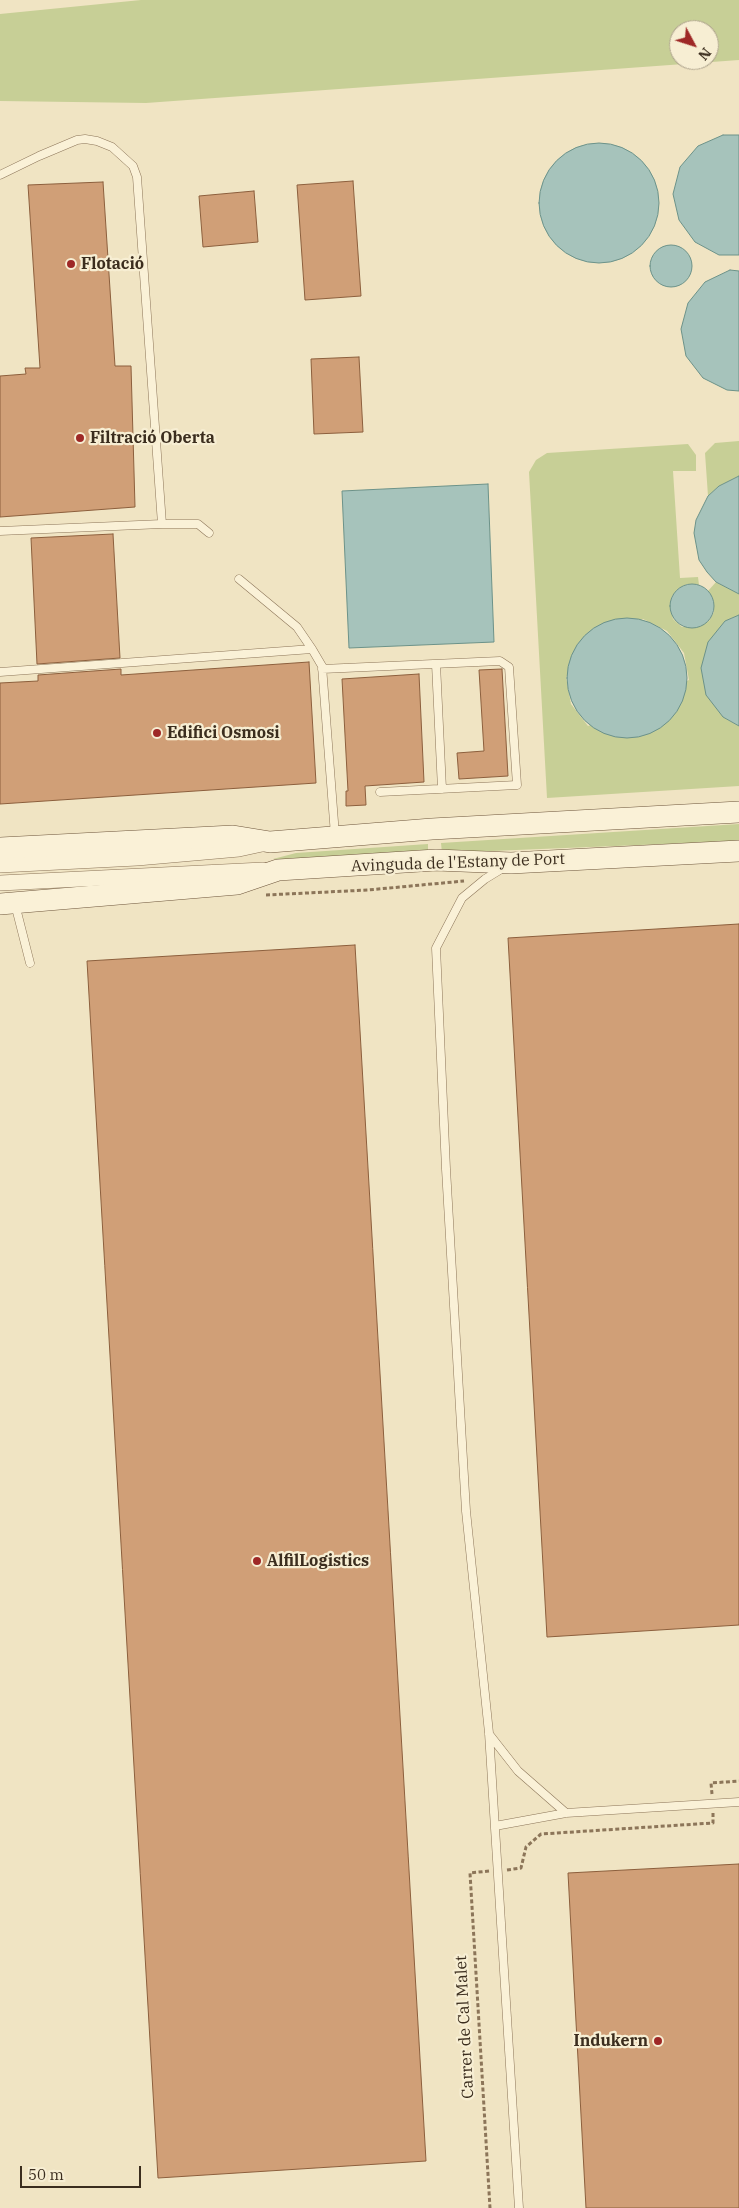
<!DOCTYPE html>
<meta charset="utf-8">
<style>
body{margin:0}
#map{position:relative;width:739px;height:2208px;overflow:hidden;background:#f0e4c3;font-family:"IBM Plex Serif",serif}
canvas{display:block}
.north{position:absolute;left:669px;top:20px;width:50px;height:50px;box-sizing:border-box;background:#f7eed3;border:1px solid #aca18b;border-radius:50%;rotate:130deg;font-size:14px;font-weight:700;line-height:20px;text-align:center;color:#3b2d1e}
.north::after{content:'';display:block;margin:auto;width:18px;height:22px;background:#9e2826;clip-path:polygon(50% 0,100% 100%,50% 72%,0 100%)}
.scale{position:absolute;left:20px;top:2166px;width:121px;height:22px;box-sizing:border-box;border:2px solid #3b2d1e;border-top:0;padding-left:6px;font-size:15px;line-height:18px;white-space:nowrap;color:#3b2d1e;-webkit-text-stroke:4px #f7eed3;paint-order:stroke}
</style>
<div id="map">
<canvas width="739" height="2208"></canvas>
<div class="north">N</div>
<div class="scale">50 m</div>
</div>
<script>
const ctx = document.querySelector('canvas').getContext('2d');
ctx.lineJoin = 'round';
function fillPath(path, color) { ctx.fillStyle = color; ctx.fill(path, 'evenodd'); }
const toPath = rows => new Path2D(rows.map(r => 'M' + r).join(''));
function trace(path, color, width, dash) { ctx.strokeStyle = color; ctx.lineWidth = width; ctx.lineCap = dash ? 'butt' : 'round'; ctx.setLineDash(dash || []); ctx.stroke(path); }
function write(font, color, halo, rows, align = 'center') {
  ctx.font = font + ' "IBM Plex Serif",serif'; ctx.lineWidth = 4.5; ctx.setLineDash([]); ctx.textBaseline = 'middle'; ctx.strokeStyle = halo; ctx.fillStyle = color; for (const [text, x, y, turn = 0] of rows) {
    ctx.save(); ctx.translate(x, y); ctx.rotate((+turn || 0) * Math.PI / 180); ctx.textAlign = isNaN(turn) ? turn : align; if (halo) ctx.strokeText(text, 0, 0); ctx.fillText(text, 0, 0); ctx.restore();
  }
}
fillPath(toPath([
 [141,0,739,0,739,60,146,103,0,101,0,14],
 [679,30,709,30,709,60,679,60],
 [739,441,739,476,719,486,708,496,705,453,715,443],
 [688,444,696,455,696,471,673,471,680,578,698,577,699,585,687,584,678,589,672,596,670,606,673,619,682,627,709,621,714,612,714,602,708,591,716,582,739,594,739,615,725,621,723,717,739,726,739,786,547,798,529,472,536,460,547,453],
 [643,619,667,631,684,653,689,680,588,726,571,704,566,677],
 [739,824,739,841,442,853,441,843],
 [428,844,428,853,297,860,273,859,296,853]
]), '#c7cf96');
const water = toPath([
 [723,135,739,135,739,255,719,255,695,242,679,220,673,194,680,167,698,146,723,135],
 '539 203a60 60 0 1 1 120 0a60 60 0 1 1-120 0Z',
 '650 266a21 21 0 1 1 42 0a21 21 0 1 1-42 0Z',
 [730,270,739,271,739,391,727,390,703,378,686,356,681,329,688,303,705,282,730,270],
 [739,476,739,594,716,582,707,572,699,560,694,533,696,520,708,496,719,486,739,476],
 [488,484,494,642,349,648,342,491,488,484],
 '670 606a22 22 0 1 1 44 0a22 22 0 1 1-44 0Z',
 [739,615,739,726,723,717,706,695,701,668,708,642,725,621,739,615],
 '567 678a60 60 0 1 1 120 0a60 60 0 1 1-120 0Z'
]);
fillPath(water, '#a6c3bb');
trace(water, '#6c9289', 1);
const building = toPath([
 [353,181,361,296,305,300,297,185,353,181],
 [103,182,115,366,131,366,135,507,0,517,0,376,26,374,25,368,40,368,28,185,103,182],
 [254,191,258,242,203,247,199,196,254,191],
 [359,357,363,432,314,434,311,359,359,357],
 [113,534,120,658,37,664,31,538,113,534],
 [309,662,316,783,0,804,0,683,38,681,38,675,121,669,121,675,309,662],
 [502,669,508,776,459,779,457,753,484,751,479,670,502,669],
 [419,674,424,782,365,786,366,805,346,806,346,791,348,791,342,679,419,674],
 [739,924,739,1625,547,1637,508,938,739,924],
 [355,945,426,2161,158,2178,87,961,355,945],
 [739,1864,739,2208,586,2208,568,1873,739,1864]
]);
fillPath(building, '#d09f77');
trace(building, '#8c5f3d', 1);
const lane = toPath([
 [0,175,39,156,77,140,85,139,97,141,112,147,133,166,137,177,162,524,0,531],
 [162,524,198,524,209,533],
 [239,579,297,627,312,649],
 [436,664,442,789],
 [322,669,500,661,509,667,517,785,380,792],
 [0,672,312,649,322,666,335,835],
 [503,868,485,879,462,898,436,948,446,1169,466,1511,489,1733,519,2208],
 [15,904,30,963],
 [489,1734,518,1771,566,1813],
 [495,1826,566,1813,739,1802]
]);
const street = toPath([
 [0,865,137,858,239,849,262,844],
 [0,883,263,870]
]);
const secondary = toPath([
 [0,848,233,836,270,842,432,829,739,812],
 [0,904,237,884,278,870,436,860,511,863,739,851]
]);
trace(lane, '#8c7559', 9);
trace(street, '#8c7559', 16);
trace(secondary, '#6e563c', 22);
trace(toPath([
 [266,895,368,890,464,881],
 [712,1794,711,1783,739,1781],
 [507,1870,521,1868,526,1847,541,1834,713,1823,713,1813],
 [489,1871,470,1873,490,2208]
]), '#8c7559', 3, [4, 2.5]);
trace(lane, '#faf1d7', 8);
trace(street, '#faf1d7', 15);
trace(secondary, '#faf1d7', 21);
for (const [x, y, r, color] of [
 [71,264,5,"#9e2826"],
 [80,438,5,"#9e2826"],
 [157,733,5,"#9e2826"],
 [257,1561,5,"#9e2826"],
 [658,2041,5,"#9e2826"]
]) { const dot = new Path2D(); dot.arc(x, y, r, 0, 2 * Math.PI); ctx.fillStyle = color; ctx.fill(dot); trace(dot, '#f7eed3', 2); }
write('bold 16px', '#3b2d1e', '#f7eed3', [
 ["Flotació",81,264],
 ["Filtració Oberta",90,438],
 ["Edifici Osmosi",167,733],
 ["AlfilLogistics",267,1561],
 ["Indukern",648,2041,"right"]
], 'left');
write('16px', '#3b2d1e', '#f7eed3', [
 ["Avinguda de l'Estany de Port",458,863,-2],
 ["Carrer de Cal Malet",465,2027,-93]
]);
</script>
